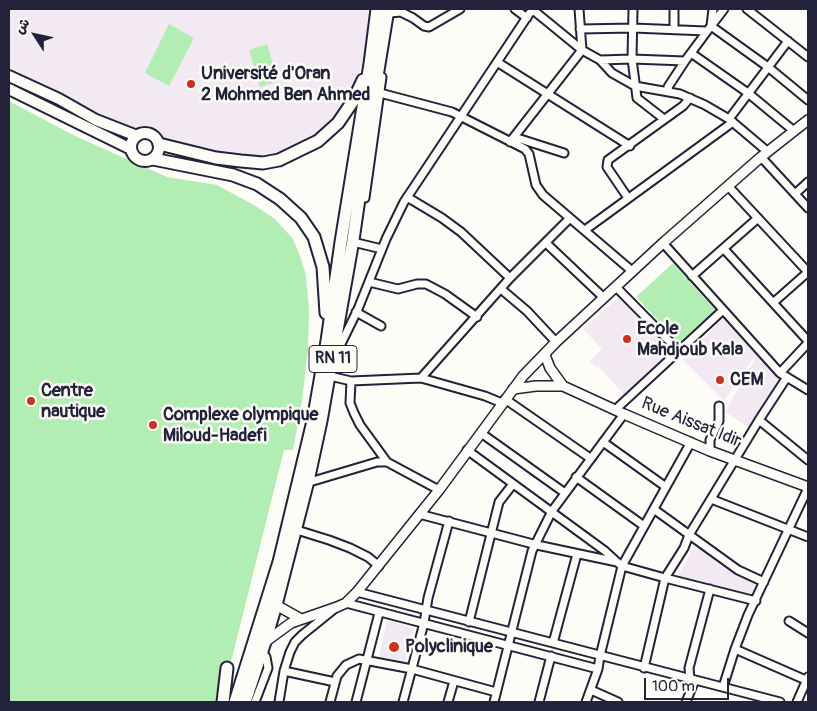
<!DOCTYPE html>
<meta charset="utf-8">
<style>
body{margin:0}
#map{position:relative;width:817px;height:711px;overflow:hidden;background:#fdfcf7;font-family:Pangolin,"Playpen Sans Arabic",sans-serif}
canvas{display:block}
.frame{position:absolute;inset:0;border:10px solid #22223b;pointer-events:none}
.north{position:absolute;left:10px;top:10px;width:50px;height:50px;-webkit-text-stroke:4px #fdfcf7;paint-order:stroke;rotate:305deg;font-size:14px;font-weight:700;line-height:20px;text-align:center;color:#22223b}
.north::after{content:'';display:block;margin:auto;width:18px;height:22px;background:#22223b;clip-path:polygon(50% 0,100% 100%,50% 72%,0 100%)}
.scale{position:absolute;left:644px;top:678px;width:85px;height:22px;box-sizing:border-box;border:2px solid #22223b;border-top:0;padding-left:6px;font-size:15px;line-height:18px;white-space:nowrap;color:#22223b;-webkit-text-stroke:4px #fdfcf7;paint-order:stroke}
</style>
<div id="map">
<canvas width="817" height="711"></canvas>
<div class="frame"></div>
<div class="north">ش</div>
<div class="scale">100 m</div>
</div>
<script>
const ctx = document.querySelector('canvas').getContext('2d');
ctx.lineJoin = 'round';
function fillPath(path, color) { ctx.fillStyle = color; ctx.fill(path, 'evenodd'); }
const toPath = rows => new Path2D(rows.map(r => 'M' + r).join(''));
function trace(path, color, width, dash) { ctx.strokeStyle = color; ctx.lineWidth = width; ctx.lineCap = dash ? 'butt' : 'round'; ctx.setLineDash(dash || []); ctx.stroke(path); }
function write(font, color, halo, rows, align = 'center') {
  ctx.font = font + ' Pangolin,sans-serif'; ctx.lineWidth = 5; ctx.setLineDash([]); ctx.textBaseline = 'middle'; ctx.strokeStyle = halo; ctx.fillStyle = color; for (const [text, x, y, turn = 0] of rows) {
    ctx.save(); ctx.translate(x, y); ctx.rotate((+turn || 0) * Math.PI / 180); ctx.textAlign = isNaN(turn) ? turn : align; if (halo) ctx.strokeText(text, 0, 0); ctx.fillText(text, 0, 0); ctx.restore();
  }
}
fillPath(toPath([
 [9,9,369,9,364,62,349,98,329,125,310,140,282,153,253,158,171,147,149,127,124,131,9,76],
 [620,296,676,354,628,399,598,366,596,367,590,361,602,349,583,329],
 [723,318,756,354,724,401,682,359],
 [757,355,777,378,777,381,750,428,725,412],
 [701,547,737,574,759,584,753,597,678,576,691,551],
 [387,620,415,629,410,637,405,662,402,663,379,658]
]), '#f3e9f2');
fillPath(toPath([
 [169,24,194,38,169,86,145,73],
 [267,44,278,81,260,87,249,50],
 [9,101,75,136,167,177,217,185,254,205,275,219,293,239,300,256,306,275,309,310,308,349,302,401,293,450,284,450,221,702,9,702],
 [673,263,716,311,681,345,636,297]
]), '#b2eeb3');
const minor = toPath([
 [515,9,527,18],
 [579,9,582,50,600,60,612,73,635,86,680,94,705,105,729,119,768,152],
 [633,9,632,59,637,98,664,119],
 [724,9,711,26,768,67,808,100],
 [747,9,808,57],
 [390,13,401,12,413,18,424,26,429,27,460,9],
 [580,29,633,28,706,31],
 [674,29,674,9],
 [691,53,748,93,794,131],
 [600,60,632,59,685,61],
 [497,62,630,146],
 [669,92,668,87,685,61,711,26,713,9],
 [380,93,452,112,525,149,529,154,536,185,543,195,632,271],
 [729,119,788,41],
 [514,137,564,153],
 [510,142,582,50,533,10],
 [761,157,808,208],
 [728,186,808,272],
 [795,194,808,182],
 [407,197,442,218,461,232,510,278],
 [365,198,382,77],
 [628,198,607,167,608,160,683,106,690,98],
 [585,230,733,122],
 [357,243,382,249],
 [546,243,604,298],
 [663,243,780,373,808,390],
 [724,249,808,341],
 [692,276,758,218],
 [369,282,398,289,417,284,426,284,445,294,477,317],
 [616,287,679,351],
 [501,289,527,311,556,342],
 [774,302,808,272],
 [356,312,381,326],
 [340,346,358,309,386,239,404,202,529,14,534,9],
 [780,373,808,343],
 [334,377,351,381,421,378,485,396,502,403],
 [421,378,510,278,570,218],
 [351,381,350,403,354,413,360,425,387,462],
 [505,399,590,458],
 [615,410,722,311],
 [759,420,808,460],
 [481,433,565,493],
 [603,442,666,487],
 [467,450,605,551,617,562],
 [710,451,710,440,719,421,719,406],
 [576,477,644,526],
 [313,481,377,462,387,462,439,490],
 [711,499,808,537],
 [655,510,738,570,764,582],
 [419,514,537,545,617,562,622,566,665,578,756,601],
 [300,531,329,540,350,548,368,557,379,566],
 [357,592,780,702],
 [346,603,598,669],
 [789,621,808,633],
 [469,622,499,502,513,484],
 [553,643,577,554],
 [735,649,808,681],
 [644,668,665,578,684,548,689,535,759,420,787,377],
 [284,671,335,682],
 [690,678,689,668,710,589],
 [723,687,735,649,748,615,808,488],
 [591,690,618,702],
 [255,702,268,668,266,657,262,652],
 [279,702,284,671,290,652,295,642,302,635,333,610],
 [330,702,337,676,346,665,359,659,412,669,496,692],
 [356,702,379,613],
 [403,702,424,623,428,598,449,521],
 [448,702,454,681],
 [494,702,532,551,552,511,624,414],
 [539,702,551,656],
 [586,702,598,669,600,656,622,566,691,442],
 [686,702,695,680],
 [797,702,808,677]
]);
const tertiary = toPath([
 [545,355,550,368,563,386],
 [513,389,536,386,563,386,624,414,710,451,808,487],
 [276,605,301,619],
 [265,642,291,623,337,607,346,603,357,592,439,490,523,376,556,342,663,243,761,157,808,120]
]);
const secondary = toPath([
 [9,76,59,99,96,120,137,136],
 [9,89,131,149],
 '131 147a14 14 0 1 1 28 0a14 14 0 1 1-28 0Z'
]);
const trunk = toPath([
 [159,144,216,158,241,161,263,163,279,160,318,141,338,123,353,101,363,80],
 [153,159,233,175,257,184,280,199,301,218,314,237,323,267,326,313],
 [223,702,227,668],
 [235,702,279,562,313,421,327,341,341,242,370,64,377,9],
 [245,702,265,642,276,605,308,481,321,421,353,240,375,89,388,9]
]);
trace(minor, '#22223b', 11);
trace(tertiary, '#22223b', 12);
trace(secondary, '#22223b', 14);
trace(trunk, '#22223b', 15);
trace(minor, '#fdfcf7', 7);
trace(tertiary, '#fdfcf7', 9);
trace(secondary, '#fdfcf7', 10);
trace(trunk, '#fdfcf7', 11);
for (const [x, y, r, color] of [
 [191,84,5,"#c8321e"],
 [627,339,5,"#c8321e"],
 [720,380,5,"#c8321e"],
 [31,401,5,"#c8321e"],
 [153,425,5,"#c8321e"],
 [394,647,6,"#c8321e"]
]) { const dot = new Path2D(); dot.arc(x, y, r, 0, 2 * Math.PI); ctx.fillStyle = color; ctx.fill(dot); trace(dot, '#fdfcf7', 2); }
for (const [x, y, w] of [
 [333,359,48]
]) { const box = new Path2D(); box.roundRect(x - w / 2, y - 13.5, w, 27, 4); ctx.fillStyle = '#fdfcf7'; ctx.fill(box); trace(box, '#22223b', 1); }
write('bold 16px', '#22223b', null, [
 ["RN 11",333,359]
]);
write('bold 18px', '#22223b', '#fdfcf7', [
 ["Université d'Oran",201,74],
 ["2 Mohmed Ben Ahmed",201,95],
 ["Ecole",637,329],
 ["Mahdjoub Kala",637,350],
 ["CEM",730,380],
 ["Centre",41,391],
 ["nautique",41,412],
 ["Complexe olympique",163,415],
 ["Miloud-Hadefi",163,436],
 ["Polyclinique",405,647]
], 'left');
write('18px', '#22223b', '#fdfcf7', [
 ["Rue Aissat Idir",691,423,22]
]);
</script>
